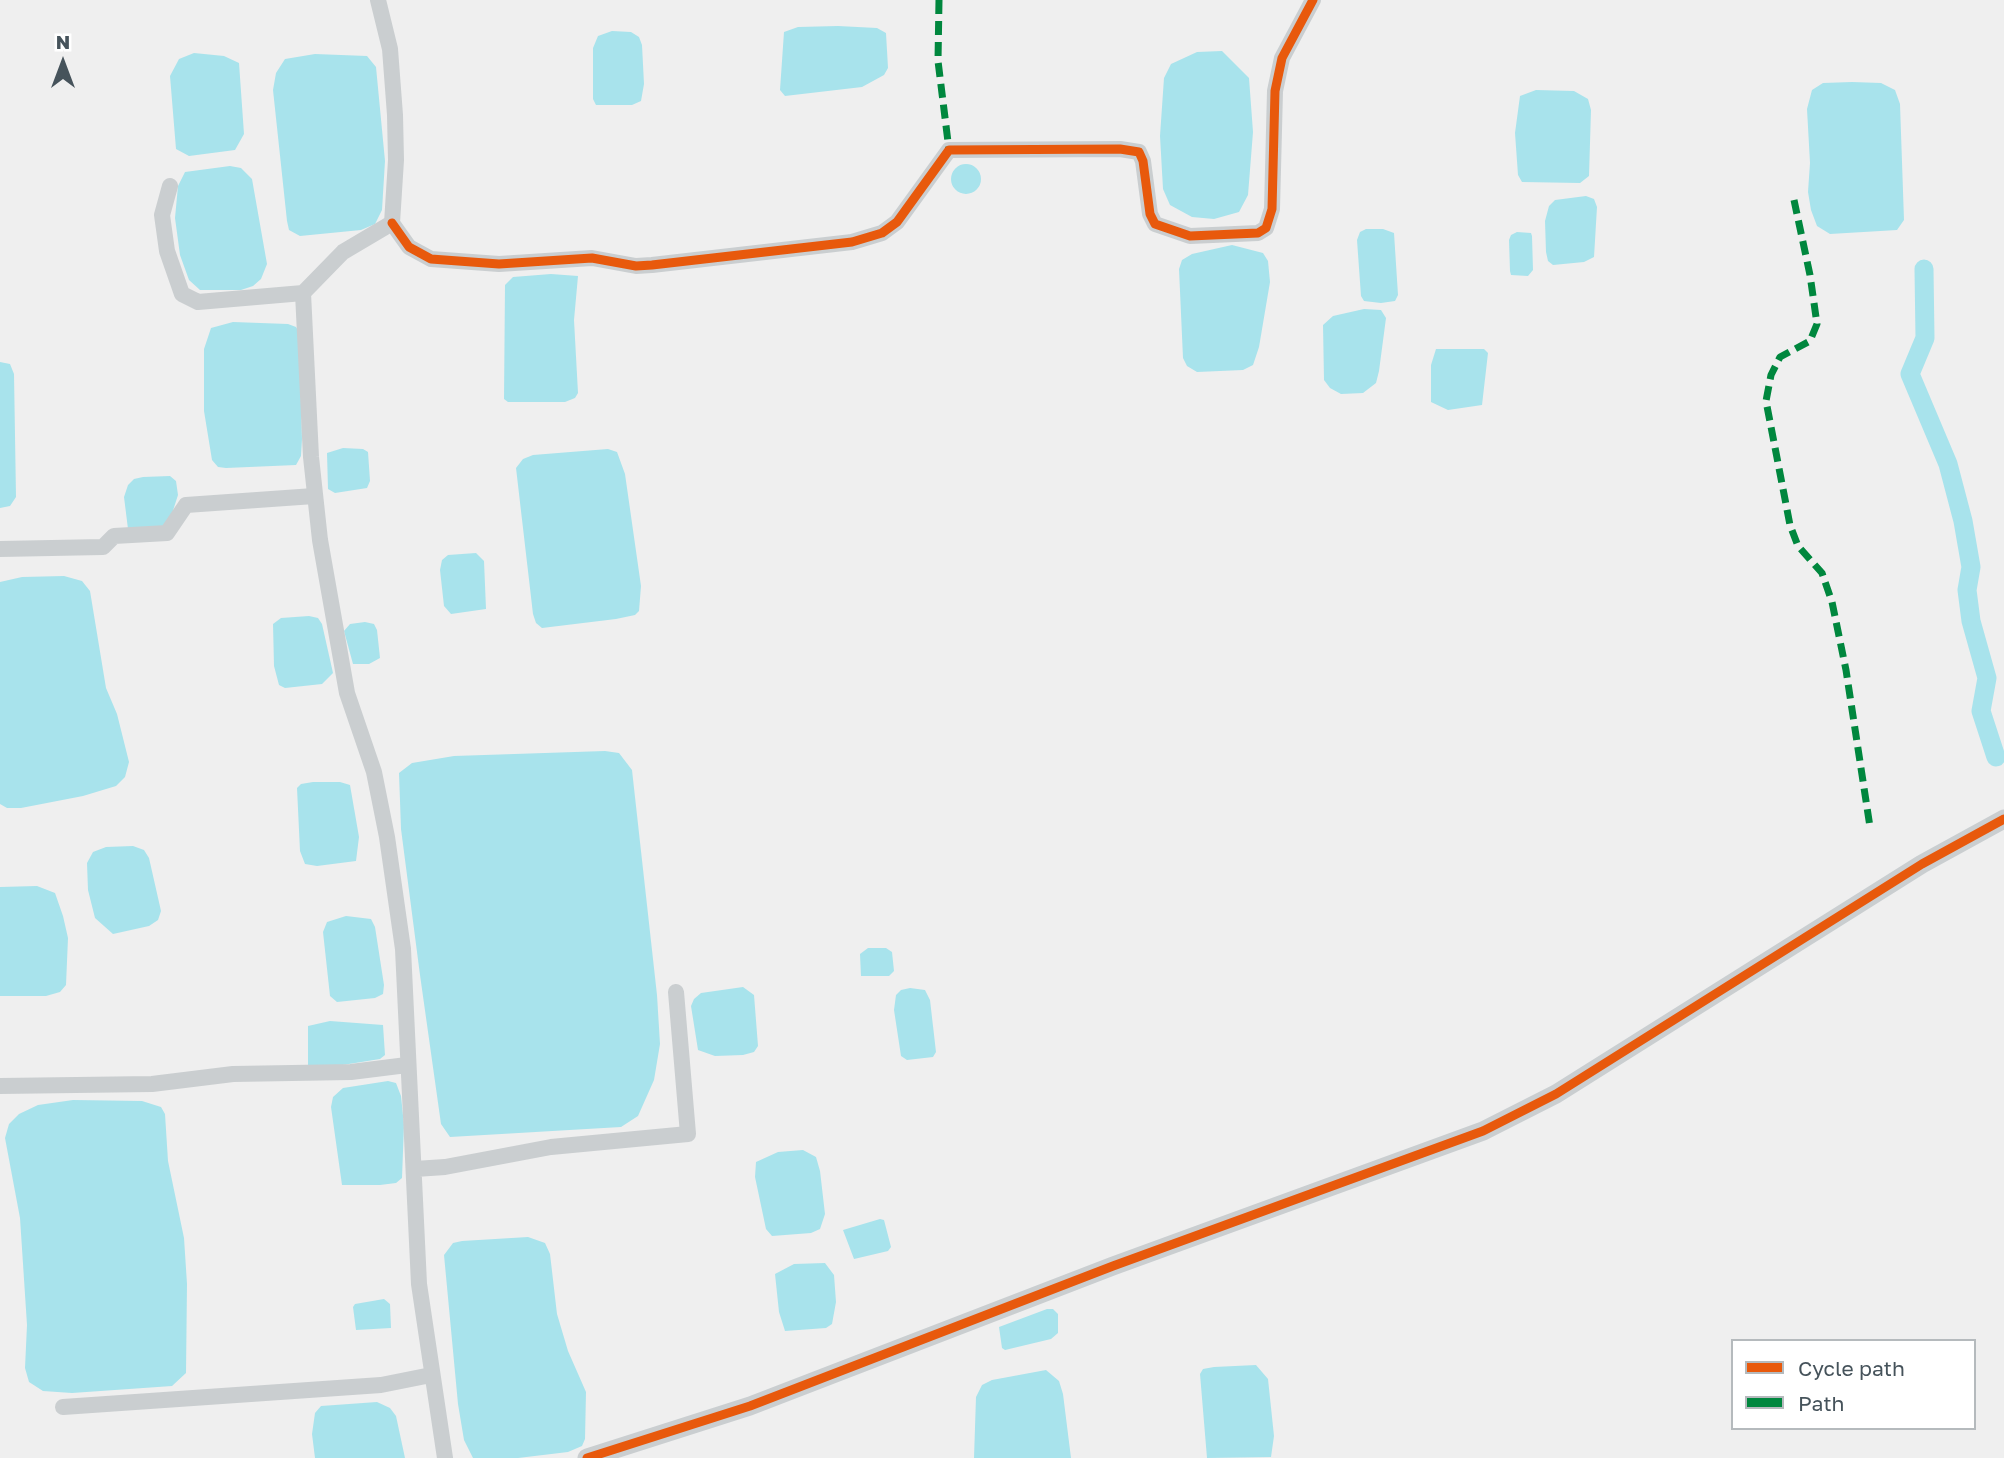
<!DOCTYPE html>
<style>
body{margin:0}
#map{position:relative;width:2004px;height:1458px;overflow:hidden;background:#efefef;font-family:"Golos Text",sans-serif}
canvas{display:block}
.legend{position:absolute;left:1731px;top:1339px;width:245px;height:91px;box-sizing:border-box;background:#fff;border:2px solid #b5babd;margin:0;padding:9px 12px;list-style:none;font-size:21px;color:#46535b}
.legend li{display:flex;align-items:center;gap:14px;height:35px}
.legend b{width:35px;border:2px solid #b5babd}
.north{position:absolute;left:28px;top:28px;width:70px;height:70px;-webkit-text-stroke:5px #fff;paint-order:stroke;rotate:0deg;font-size:19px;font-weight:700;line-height:28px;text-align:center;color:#46535b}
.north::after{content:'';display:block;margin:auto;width:24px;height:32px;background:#46535b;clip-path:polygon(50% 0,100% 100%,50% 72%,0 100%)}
</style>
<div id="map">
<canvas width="2004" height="1458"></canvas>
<ul class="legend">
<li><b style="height:9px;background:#e8590c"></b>Cycle path</li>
<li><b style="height:9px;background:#00873e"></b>Path</li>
</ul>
<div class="north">N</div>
</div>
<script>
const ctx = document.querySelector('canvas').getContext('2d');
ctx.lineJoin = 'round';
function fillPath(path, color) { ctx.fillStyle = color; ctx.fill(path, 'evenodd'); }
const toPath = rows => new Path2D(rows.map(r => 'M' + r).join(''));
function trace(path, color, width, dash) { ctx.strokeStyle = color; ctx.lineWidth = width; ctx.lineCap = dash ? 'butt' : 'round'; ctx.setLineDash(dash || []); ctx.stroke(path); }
fillPath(toPath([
 [838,26,877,28,886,33,888,68,884,75,862,87,785,96,780,90,784,32,798,27],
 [612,31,631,32,639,37,642,45,644,84,641,101,632,105,596,105,593,99,593,48,598,36],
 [1222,51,1249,78,1253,132,1248,195,1239,212,1214,219,1192,217,1170,205,1163,189,1160,136,1164,78,1171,64,1197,52],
 [194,53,224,56,239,63,244,134,235,150,189,156,176,149,170,76,179,59],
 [315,54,367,56,376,67,385,161,382,210,375,224,361,230,300,236,289,230,287,221,273,90,276,73,285,59],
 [1852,82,1881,83,1895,90,1900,104,1904,220,1897,230,1830,234,1817,226,1811,210,1808,192,1810,163,1807,109,1812,90,1823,83],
 [1536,90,1574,91,1588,99,1591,110,1589,176,1580,183,1522,182,1518,175,1515,133,1520,96],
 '951 179a15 15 0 1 1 30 0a15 15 0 1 1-30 0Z',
 [230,166,241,168,252,179,267,264,261,279,253,286,241,290,200,290,189,280,180,255,175,218,178,186,185,172],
 [1586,196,1594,199,1597,207,1594,257,1584,262,1553,265,1548,261,1546,252,1545,221,1549,206,1555,200],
 [1366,229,1383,229,1394,233,1398,295,1395,301,1381,303,1364,301,1361,296,1357,240,1360,232],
 [1517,232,1531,233,1532,236,1533,270,1528,276,1511,275,1510,271,1509,240,1511,235],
 [1232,245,1263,253,1268,261,1270,282,1259,347,1253,365,1243,370,1197,372,1187,366,1183,358,1179,269,1182,260,1192,254],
 [551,274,578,276,574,320,578,393,575,398,565,402,508,402,504,399,505,285,513,277],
 [1364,309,1381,310,1386,318,1379,371,1376,383,1363,393,1341,394,1330,388,1324,380,1323,325,1333,316],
 [233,322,288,324,296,327,299,332,302,439,301,456,296,465,226,468,218,467,212,460,204,411,204,349,211,328],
 [1436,349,1484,349,1488,353,1482,405,1448,410,1431,402,1431,365],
 [0,362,10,364,14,374,16,497,10,506,0,508],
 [343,448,363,449,368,452,370,481,367,488,335,493,328,489,327,453],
 [608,449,617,452,625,474,641,586,639,611,635,615,616,619,542,628,536,623,533,614,516,468,523,459,533,455],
 [170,476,176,481,178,495,168,526,128,529,124,497,128,485,134,479,143,477],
 [476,553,484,561,486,609,451,614,444,606,440,570,442,560,448,555],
 [64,576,82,581,90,591,106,688,117,714,129,762,125,777,116,786,83,796,21,808,7,808,0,804,0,582,22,577],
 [309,616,318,618,322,624,333,673,322,684,285,688,279,685,274,666,273,624,281,618],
 [365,622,374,624,377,630,380,658,369,664,353,664,344,631,350,624],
 [605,751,619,753,632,770,657,995,660,1044,654,1080,638,1116,621,1127,450,1137,441,1124,420,975,401,829,399,773,412,763,454,756],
 [313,782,340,782,350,785,359,837,356,861,317,866,305,864,300,851,297,788,301,784],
 [106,847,133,846,144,850,149,858,161,911,158,920,149,926,113,934,95,918,88,890,87,863,93,852],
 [37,886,55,893,63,916,68,938,66,985,60,992,46,996,0,996,0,887],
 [346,916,371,919,375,927,384,985,383,994,375,998,337,1002,330,996,323,932,327,922],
 [868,948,886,948,892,952,894,971,889,976,861,976,860,954],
 [743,987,754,995,758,1046,754,1052,743,1055,715,1056,698,1050,691,1006,694,999,701,993],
 [910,988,925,990,930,1000,936,1052,933,1057,907,1060,901,1056,894,1010,896,995,901,990],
 [330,1021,383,1025,385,1055,380,1059,330,1067,308,1065,308,1026],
 [388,1081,396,1083,401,1096,404,1125,402,1178,396,1183,380,1185,342,1185,331,1107,333,1097,343,1088],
 [73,1100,142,1101,161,1107,165,1114,168,1161,184,1238,187,1284,186,1373,172,1386,72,1393,43,1391,29,1382,25,1368,27,1325,20,1218,5,1138,9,1124,19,1114,38,1105],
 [803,1150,816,1157,820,1171,825,1214,820,1229,811,1233,772,1236,766,1229,755,1177,756,1162,778,1152],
 [880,1219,884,1220,891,1247,888,1251,854,1259,843,1230],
 [528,1237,545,1243,550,1254,557,1314,568,1351,586,1392,585,1439,582,1446,568,1452,518,1458,473,1458,464,1440,458,1404,444,1255,453,1243,462,1241],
 [825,1263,834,1275,836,1302,832,1324,826,1328,785,1331,779,1312,775,1274,794,1264],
 [384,1299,390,1304,391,1328,356,1330,353,1307,355,1304],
 [1047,1309,1053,1309,1058,1314,1058,1333,1051,1339,1005,1350,1002,1348,999,1327],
 [1256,1365,1268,1379,1274,1436,1271,1457,1207,1458,1200,1374,1203,1369,1214,1367],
 [1046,1370,1059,1381,1063,1394,1071,1458,974,1458,976,1397,982,1385,992,1380],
 [377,1402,390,1408,396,1416,405,1458,315,1458,312,1434,315,1413,321,1406]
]), '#a8e3ec');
trace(toPath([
 [1924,269,1925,338,1910,374,1948,464,1963,521,1971,567,1967,590,1971,621,1987,678,1981,711,1996,757]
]), '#a8e3ec', 19);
trace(toPath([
 [170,186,162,215,167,251,182,294,198,302,303,293,343,252,392,223,396,160,395,115,390,49,378,0],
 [392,223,409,247,431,259,499,264,592,258,636,266,652,265,852,242,882,233,897,222,949,150,1120,149,1139,152,1143,161,1150,214,1155,224,1190,236,1258,233,1266,228,1272,209,1275,91,1282,58,1313,0],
 [303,293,311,457,320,540,347,693,374,772,387,837,403,949,419,1284,445,1458],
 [0,549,103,547,114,536,167,533,186,505,314,496],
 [0,1086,152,1084,233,1074,351,1072,407,1065],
 [415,1169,445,1167,551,1147,688,1134,676,992],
 [63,1407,381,1385,431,1375]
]), '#caced0', 16);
trace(toPath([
 [587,1458,750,1406,1113,1266,1483,1131,1556,1094,1922,864,2004,819]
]), '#caced0', 19);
trace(toPath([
 [939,0,938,61,949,150],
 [1794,200,1810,275,1817,324,1810,341,1780,357,1771,375,1766,401,1790,525,1798,546,1822,573,1832,602,1846,670,1870,827]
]), '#00873e', 7, [14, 7]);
trace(toPath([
 [392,223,409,247,431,259,499,264,592,258,636,266,652,265,852,242,882,233,897,222,949,150,1120,149,1139,152,1143,161,1150,214,1155,224,1190,236,1258,233,1266,228,1272,209,1275,91,1282,58,1313,0],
 [587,1458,750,1406,1113,1266,1483,1131,1556,1094,1922,864,2004,819]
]), '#e8590c', 9);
</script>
